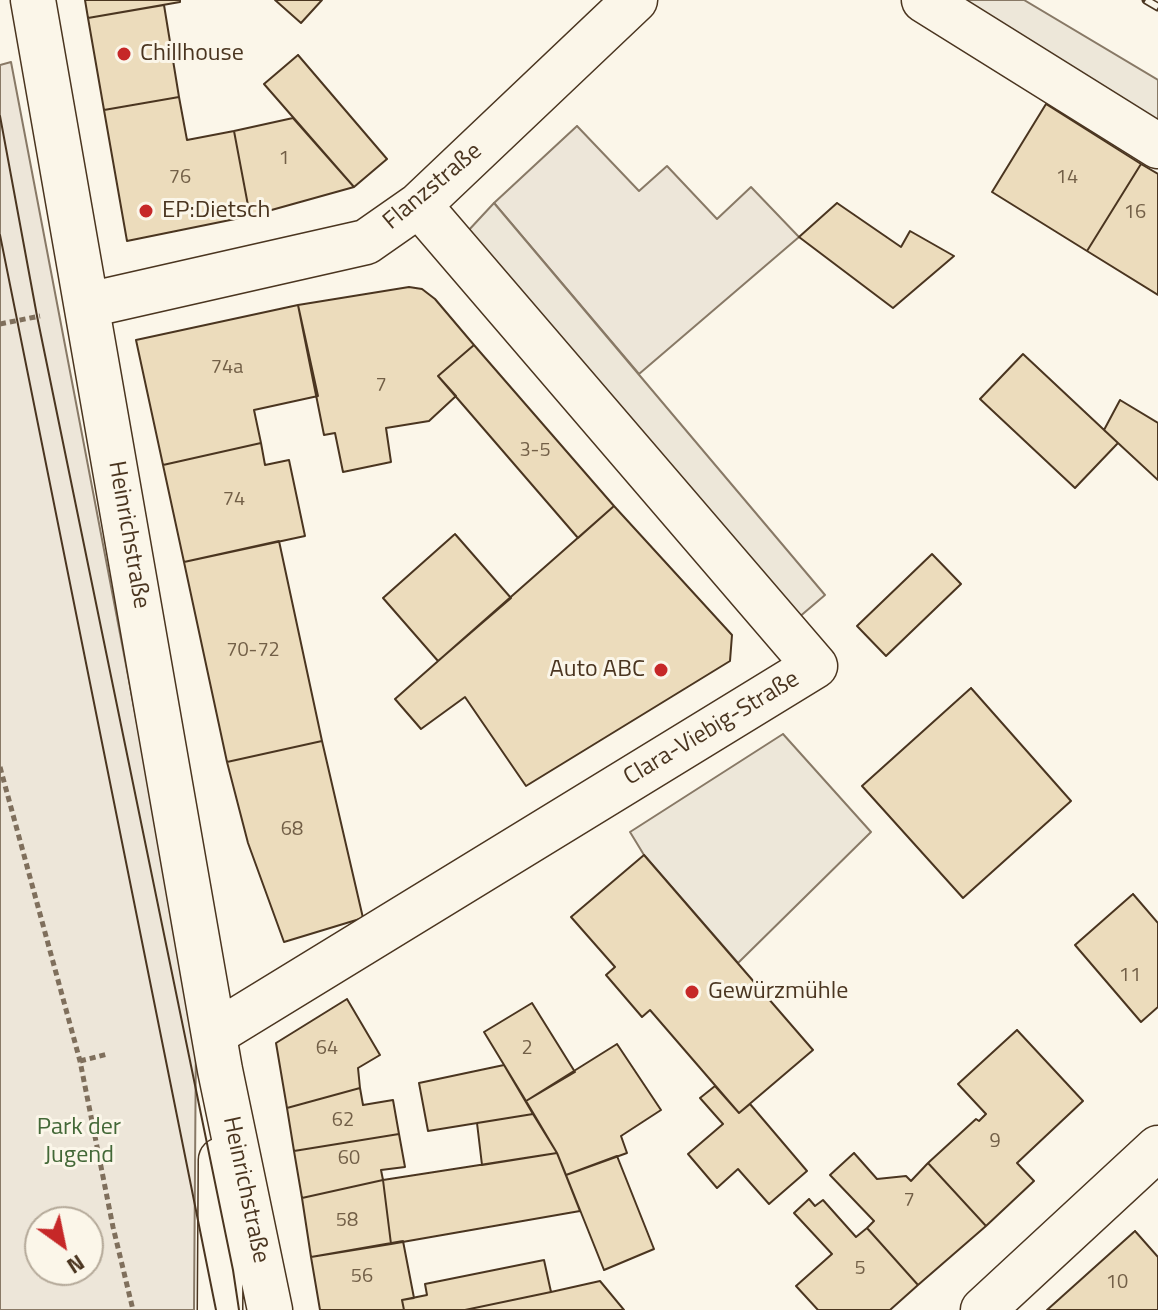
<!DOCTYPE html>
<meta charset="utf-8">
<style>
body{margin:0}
#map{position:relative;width:1158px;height:1310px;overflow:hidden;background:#fbf6e9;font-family:"Titillium Web",sans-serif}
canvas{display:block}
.north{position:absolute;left:24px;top:1206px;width:80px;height:80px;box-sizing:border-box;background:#fbf6e9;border:2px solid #b4a999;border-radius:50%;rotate:147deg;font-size:22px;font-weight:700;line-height:32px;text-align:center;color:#4a3520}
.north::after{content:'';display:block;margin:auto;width:28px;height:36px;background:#c62828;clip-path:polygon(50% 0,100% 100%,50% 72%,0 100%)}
</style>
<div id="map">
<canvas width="1158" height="1310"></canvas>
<div class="north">N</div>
</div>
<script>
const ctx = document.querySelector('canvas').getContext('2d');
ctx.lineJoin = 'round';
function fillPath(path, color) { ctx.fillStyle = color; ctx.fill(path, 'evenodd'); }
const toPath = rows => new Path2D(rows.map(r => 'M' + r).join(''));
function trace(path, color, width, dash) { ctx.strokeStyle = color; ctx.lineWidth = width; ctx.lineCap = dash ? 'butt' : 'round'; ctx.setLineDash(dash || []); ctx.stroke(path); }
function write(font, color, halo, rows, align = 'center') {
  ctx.font = font + ' "Titillium Web",sans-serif'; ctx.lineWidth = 6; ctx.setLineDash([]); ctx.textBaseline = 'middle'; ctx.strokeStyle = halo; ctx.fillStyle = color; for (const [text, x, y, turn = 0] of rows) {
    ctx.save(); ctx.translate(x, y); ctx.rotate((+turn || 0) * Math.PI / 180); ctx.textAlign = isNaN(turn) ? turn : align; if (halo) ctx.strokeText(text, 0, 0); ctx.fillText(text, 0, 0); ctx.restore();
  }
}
const green = toPath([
 [11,62,196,1032,194,1310,0,1310,0,65,11,62],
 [40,1222,88,1222,88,1270,40,1270,40,1222],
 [577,126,639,191,667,166,717,219,751,187,799,237,639,374,494,203,577,126]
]);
fillPath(green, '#ede6d9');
trace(green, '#887966', 2);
const parking = toPath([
 [938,0,1024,0,1158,80,1158,135,938,0],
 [494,203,825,595,784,630,454,246,494,203],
 [783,734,871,832,738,963,644,855,630,832,783,734]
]);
fillPath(parking, '#ede7d9');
trace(parking, '#887966', 2);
const building = toPath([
 [85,0,180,0,180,2,88,18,85,0],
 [275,0,322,0,301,23,275,0],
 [164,5,179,97,104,110,88,18,164,5],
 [298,55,387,159,354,187,264,84,298,55],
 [179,97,187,140,234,131,250,216,127,241,104,110,179,97],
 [1046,104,1141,164,1087,251,992,192,1046,104],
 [293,118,354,187,250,216,234,131,293,118],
 [1141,164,1158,174,1158,295,1087,251,1141,164],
 [837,203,901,247,910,231,954,256,893,308,799,237,837,203],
 [409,287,422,289,435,299,474,345,438,376,456,396,429,421,386,428,391,462,343,472,335,433,324,435,298,305,409,287],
 [298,305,318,396,254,410,261,443,163,465,136,340,298,305],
 [474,345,614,506,578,538,438,376,474,345],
 [1023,354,1118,443,1075,488,980,399,1023,354],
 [1120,400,1158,423,1158,480,1104,430,1120,400],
 [261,443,265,465,289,460,305,536,184,562,163,465,261,443],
 [614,506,732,635,730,661,526,786,465,697,421,729,395,699,614,506],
 [455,534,511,598,438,661,383,598,455,534],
 [279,541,322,741,227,762,184,562,279,541],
 [932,554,961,584,886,656,857,626,932,554],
 [971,688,1071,801,963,898,862,786,971,688],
 [322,741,363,918,284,942,248,843,227,762,322,741],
 [644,855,813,1050,739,1113,650,1010,642,1017,606,975,615,967,571,917,644,855],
 [1133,894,1158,923,1158,1007,1141,1022,1075,945,1133,894],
 [347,999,380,1055,358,1068,360,1088,287,1108,276,1043,347,999],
 [532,1003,575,1072,526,1101,484,1032,532,1003],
 [1017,1030,1083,1101,1017,1163,1034,1181,986,1226,928,1163,976,1119,979,1121,986,1114,958,1084,1017,1030],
 [617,1044,661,1110,621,1136,627,1153,566,1175,557,1153,526,1101,617,1044],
 [504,1065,533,1114,428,1131,419,1083,504,1065],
 [715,1086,739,1113,750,1104,807,1171,769,1204,738,1169,717,1188,688,1154,723,1124,700,1098,715,1086],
 [360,1088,363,1105,393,1100,399,1134,294,1151,287,1108,360,1088],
 [533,1114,557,1153,482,1165,477,1123,533,1114],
 [399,1134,405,1167,381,1170,383,1180,302,1198,294,1151,399,1134],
 [557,1153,580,1211,391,1244,383,1180,557,1153],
 [854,1153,877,1179,906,1176,911,1181,928,1163,986,1226,918,1285,867,1228,874,1221,830,1175,854,1153],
 [617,1156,654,1249,604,1270,566,1175,617,1156],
 [383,1180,391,1244,311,1257,302,1198,383,1180],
 [809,1199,815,1206,823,1200,856,1237,867,1228,918,1285,890,1310,818,1310,796,1286,832,1254,794,1213,809,1199],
 [1135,1231,1158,1257,1158,1310,1047,1310,1135,1231],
 [403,1241,414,1298,402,1300,404,1310,320,1310,311,1257,403,1241],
 [544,1260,551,1292,465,1310,404,1310,402,1300,427,1295,425,1284,544,1260],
 [600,1281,624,1310,465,1310,551,1292,600,1281]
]);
fillPath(building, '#ecdcbc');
trace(building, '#4a3520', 2);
const minor = toPath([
 [33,0,220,1070,270,1310],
 [924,0,1158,146],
 [88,305,366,242,419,205,635,0],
 [214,1034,815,666,419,205],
 [220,1310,221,1160],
 [983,1310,1158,1148]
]);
trace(minor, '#4a3520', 47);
trace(toPath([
 [0,324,40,316],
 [0,767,80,1061,113,1227,133,1310],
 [80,1061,108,1054]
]), '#7f6f5c', 5, [6, 4]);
trace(minor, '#fbf6e9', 44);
trace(toPath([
 [0,116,37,316,233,1270,239,1310],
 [0,235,216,1310]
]), '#4a3520', 2);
const rail = toPath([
 [1146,0,1158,7]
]);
trace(rail, '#4a3520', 9);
trace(rail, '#fbf6e9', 6, [18]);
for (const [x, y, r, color] of [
 [124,54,8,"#c62828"],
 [146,211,8,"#c62828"],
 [661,670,8,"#c62828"],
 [692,992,8,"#c62828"]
]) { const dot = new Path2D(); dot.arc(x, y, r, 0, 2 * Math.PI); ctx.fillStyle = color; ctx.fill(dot); trace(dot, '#fbf6e9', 3); }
write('20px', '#725f47', null, [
 ["1",284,159],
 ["76",180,178],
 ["14",1067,178],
 ["16",1135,213],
 ["74a",227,368],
 ["7",381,386],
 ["3-5",535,451],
 ["74",234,500],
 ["70-72",253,651],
 ["68",292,830],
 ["11",1130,976],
 ["64",327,1049],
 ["2",527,1049],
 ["62",343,1121],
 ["9",995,1142],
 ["60",349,1159],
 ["7",909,1201],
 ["58",347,1221],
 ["5",860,1269],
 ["56",362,1277],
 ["10",1117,1283]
]);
write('24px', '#4a3520', '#fbf6e9', [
 ["Chillhouse",140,54],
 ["EP:Dietsch",162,211],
 ["Auto ABC",645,670,"right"],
 ["Gewürzmühle",708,992]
], 'left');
write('24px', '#4a3520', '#fbf6e9', [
 ["Flanzstraße",433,187,-40],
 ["Heinrichstraße",128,535,80],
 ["Clara-Viebig-Straße",712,729,-31],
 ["Heinrichstraße",245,1190,78]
]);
write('24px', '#436837', '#fbf6e9', [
 ["Park der",79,1128],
 ["Jugend",79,1156]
]);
</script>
